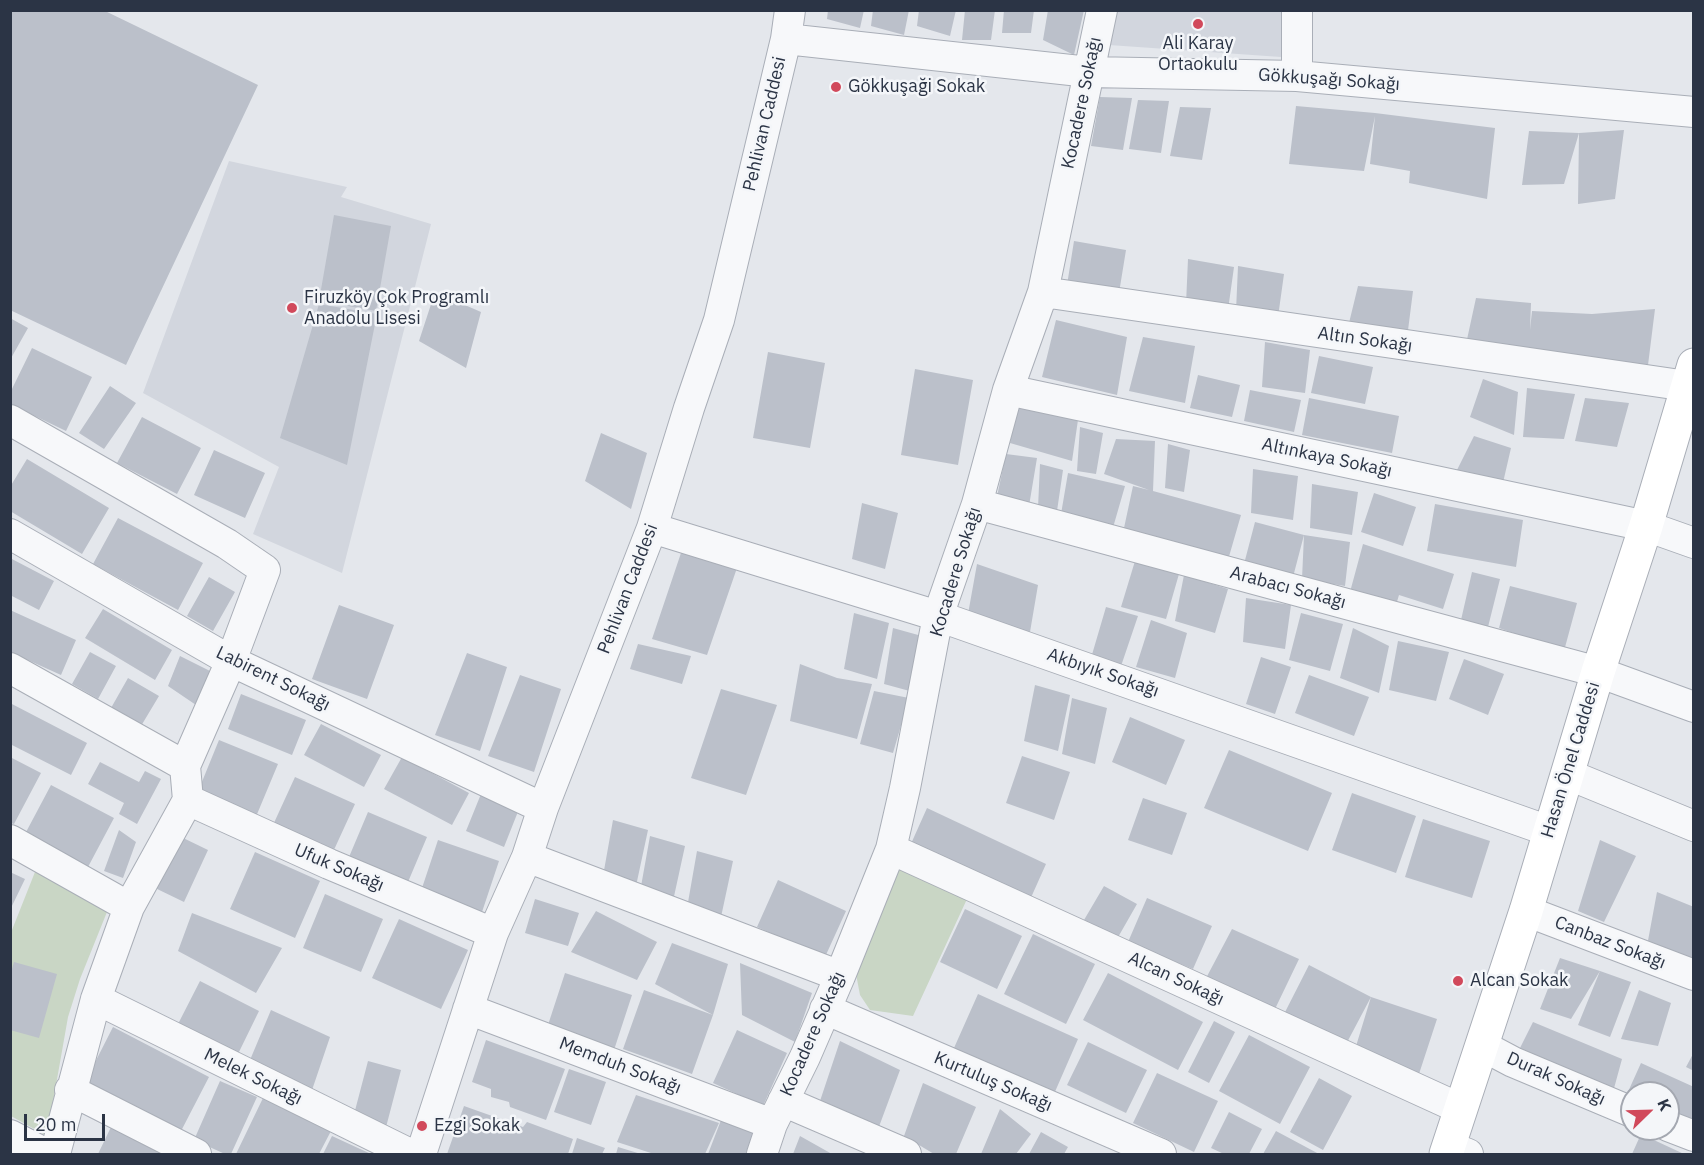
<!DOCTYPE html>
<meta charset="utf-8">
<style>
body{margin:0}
#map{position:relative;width:1704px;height:1165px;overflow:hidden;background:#e4e7ec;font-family:"IBM Plex Sans",sans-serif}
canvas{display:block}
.frame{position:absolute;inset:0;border:12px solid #2b3445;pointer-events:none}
.north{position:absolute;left:1620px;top:1081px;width:60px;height:60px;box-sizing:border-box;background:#f4f6f9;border:2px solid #a4a8b1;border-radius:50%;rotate:67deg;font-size:16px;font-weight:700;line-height:24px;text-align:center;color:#2b3445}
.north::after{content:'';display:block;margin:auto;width:21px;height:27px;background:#d1495b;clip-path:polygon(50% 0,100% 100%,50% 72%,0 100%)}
.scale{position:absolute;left:24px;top:1114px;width:81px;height:27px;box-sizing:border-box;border:3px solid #2b3445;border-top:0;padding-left:8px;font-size:18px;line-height:21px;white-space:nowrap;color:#2b3445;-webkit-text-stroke:4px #f4f6f9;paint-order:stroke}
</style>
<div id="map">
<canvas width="1704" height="1165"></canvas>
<div class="frame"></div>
<div class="north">K</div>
<div class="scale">20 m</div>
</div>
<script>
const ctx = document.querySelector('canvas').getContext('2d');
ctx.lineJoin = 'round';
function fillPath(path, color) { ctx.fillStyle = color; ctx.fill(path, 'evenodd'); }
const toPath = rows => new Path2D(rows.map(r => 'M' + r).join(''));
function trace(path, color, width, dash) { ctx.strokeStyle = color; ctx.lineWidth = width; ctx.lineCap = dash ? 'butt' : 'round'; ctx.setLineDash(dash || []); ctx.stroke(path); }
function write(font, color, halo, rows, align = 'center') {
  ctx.font = font + ' "IBM Plex Sans",sans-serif'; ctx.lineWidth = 5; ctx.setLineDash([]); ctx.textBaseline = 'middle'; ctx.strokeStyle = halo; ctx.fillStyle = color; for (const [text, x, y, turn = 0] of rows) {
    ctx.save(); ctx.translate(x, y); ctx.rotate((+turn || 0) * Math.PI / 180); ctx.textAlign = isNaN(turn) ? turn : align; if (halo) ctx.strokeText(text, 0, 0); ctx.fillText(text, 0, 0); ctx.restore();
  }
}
fillPath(toPath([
 [1115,11,1284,11,1281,57,1109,45],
 [229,161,347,187,341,197,431,224,342,573,253,534,279,467,143,393]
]), '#d2d6de');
fillPath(toPath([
 [907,869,967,899,913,1016,870,1010,860,995,856,974,893,871],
 [35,872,109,907,80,979,68,1017,47,1136,11,1116,10,935]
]), '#c9d6c5');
fillPath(toPath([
 [10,10,103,10,258,85,126,365,10,310],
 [828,10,864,10,860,28,827,19],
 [873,10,909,10,904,35,871,26],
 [919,10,956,10,950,36,917,26],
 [965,10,995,10,991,40,962,40],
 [1004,10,1034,10,1031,33,1002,33],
 [1048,10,1084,10,1074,55,1043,40],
 [1100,97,1132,98,1123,150,1091,146],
 [1138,100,1169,101,1161,153,1129,149],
 [1296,106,1375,113,1495,128,1487,199,1409,183,1410,171,1370,164,1375,116,1364,171,1289,164],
 [1180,107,1211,108,1202,160,1170,156],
 [1624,130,1615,199,1578,204,1579,133,1564,184,1522,185,1529,131,1579,133],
 [334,215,391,226,376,311,319,301],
 [1074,241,1126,250,1119,293,1067,285],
 [1188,259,1234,267,1228,310,1186,304],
 [1238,266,1284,274,1278,317,1236,311],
 [1358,286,1413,291,1406,346,1349,323],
 [435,292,481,312,466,368,419,341],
 [1476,298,1531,303,1530,330,1532,311,1592,314,1655,309,1648,365,1466,344],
 [319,304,377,314,347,465,280,438],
 [10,318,28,328,10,360],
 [1056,320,1127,337,1117,395,1042,377],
 [1143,337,1195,346,1185,403,1129,391],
 [1265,342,1310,350,1305,393,1262,387],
 [32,348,92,377,66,431,10,404,10,393],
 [768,352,825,363,810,448,753,438],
 [1319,356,1373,367,1365,404,1311,393],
 [915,369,973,380,958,465,901,455],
 [1198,375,1240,385,1232,417,1190,408],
 [1483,379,1518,392,1514,435,1470,417],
 [110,386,136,403,104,449,79,433],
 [1527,388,1575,394,1564,439,1523,437],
 [1250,390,1301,400,1294,432,1244,421],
 [1309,398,1399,416,1392,453,1302,435],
 [1585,398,1629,403,1617,447,1575,441],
 [1019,400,1079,413,1072,461,1010,443],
 [142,417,201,448,177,494,117,463],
 [1080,427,1103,433,1096,474,1077,471],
 [601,433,647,453,631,509,585,481],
 [1474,436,1511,448,1502,487,1457,470],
 [1116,439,1155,441,1153,491,1241,515,1228,560,1124,528,1133,486,1149,490,1104,474],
 [1168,444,1190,450,1184,492,1165,488],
 [214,450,265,473,245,518,194,495],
 [1006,454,1037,458,1029,506,996,501],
 [27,459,109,508,82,554,10,511,10,487],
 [1040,464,1063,470,1057,511,1038,508],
 [1253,469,1298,476,1293,520,1251,513],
 [1068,473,1125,486,1112,531,1061,514],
 [1312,484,1358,492,1352,535,1310,528],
 [1374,493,1416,507,1403,546,1361,532],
 [862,503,898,513,885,569,852,559],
 [1435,504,1523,520,1516,567,1427,551],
 [118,518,203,563,178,610,93,564],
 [1255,522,1304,535,1350,542,1345,586,1302,579,1304,535,1293,577,1244,564],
 [1363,544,1454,574,1443,609,1399,595,1396,605,1350,592],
 [682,550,738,565,707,655,652,639],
 [10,558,54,581,39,610,10,595],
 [1135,561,1179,574,1166,619,1121,607],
 [977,564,1038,585,1030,632,968,614],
 [1472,572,1500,579,1488,627,1461,620],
 [1184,575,1228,589,1215,633,1175,621],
 [209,577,235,592,213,631,187,616],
 [1510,586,1577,603,1564,651,1499,628],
 [1246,598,1291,605,1285,649,1243,642],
 [339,605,394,625,367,699,312,679],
 [1106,607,1138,616,1120,669,1091,658],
 [103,609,172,650,155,680,85,638],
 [10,610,76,640,61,675,10,652],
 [854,613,889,623,877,679,844,669],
 [1301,613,1343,624,1330,671,1289,660],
 [1151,620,1187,633,1175,678,1136,667],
 [893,628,929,638,917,693,884,684],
 [1353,628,1389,646,1379,693,1340,678],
 [1398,641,1449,652,1436,701,1389,690],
 [638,644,691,656,682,684,630,669],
 [90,652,116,666,98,699,72,684],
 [467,653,507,667,480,751,435,735],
 [180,656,210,671,196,705,168,686],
 [1261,657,1291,667,1275,714,1246,704],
 [1464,659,1504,674,1488,715,1449,699],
 [800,664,837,678,872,684,857,739,790,721],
 [520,675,561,689,534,772,488,756],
 [1309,675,1369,697,1354,736,1295,713],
 [128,678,159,696,141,726,111,708],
 [1035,685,1070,695,1058,751,1024,741],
 [721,689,777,705,746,795,691,778],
 [874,691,909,698,893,753,860,744],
 [241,694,306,720,292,755,228,729],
 [1072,698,1107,708,1095,764,1062,754],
 [10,703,87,743,71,775,10,744],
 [1130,717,1185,740,1166,785,1112,762],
 [321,724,381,755,364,787,304,755],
 [219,740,278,764,255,819,197,794],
 [1229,750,1332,793,1308,851,1204,808],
 [1022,756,1070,772,1054,820,1006,803],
 [10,757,41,773,14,824,10,823],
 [402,757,469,793,452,825,384,789],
 [100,762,139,782,145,771,161,779,137,824,119,814,124,803,88,784],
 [295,777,355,804,333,852,273,825],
 [51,785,114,818,88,867,25,834],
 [483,789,521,804,504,847,466,831],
 [1352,793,1416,816,1396,873,1332,850],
 [1143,798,1187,813,1172,855,1128,840],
 [927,808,1046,864,1029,902,910,846],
 [368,812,427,837,408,882,349,857],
 [1423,819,1490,841,1472,898,1405,877],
 [613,820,648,830,636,886,603,876],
 [119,830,136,842,123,878,104,871],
 [177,835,208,850,184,902,153,887],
 [650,836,685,846,673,901,640,892],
 [438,840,499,861,482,912,421,891],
 [1600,840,1636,856,1604,922,1578,911],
 [697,851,733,861,721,917,687,908],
 [255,852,320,881,295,938,230,909],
 [10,872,25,879,10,910],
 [778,880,846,911,825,957,757,927],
 [1104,886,1137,904,1117,939,1084,920],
 [1657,892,1694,907,1694,961,1647,946],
 [325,894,383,919,361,972,303,948],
 [1147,898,1212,926,1193,969,1128,942],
 [535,899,579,913,568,946,525,933],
 [965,909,1022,936,997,989,940,962],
 [596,911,657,942,637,980,571,952],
 [192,913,282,948,256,993,178,951],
 [399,919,468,950,441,1009,372,978],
 [1232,929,1299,959,1275,1009,1204,982],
 [1033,934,1095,964,1066,1024,1004,994],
 [672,943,728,964,713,1015,655,984],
 [1560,958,1600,971,1631,982,1610,1037,1578,1025,1600,971,1571,1019,1540,1009],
 [14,962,57,974,39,1038,10,1030,10,976],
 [740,963,812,993,795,1042,742,1015],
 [1309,965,1371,997,1437,1019,1418,1077,1353,1056,1371,997,1343,1050,1282,1018],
 [565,973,632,995,614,1050,547,1028],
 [1108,973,1203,1022,1178,1070,1083,1020],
 [200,981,259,1011,238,1054,178,1024],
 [644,990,713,1015,692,1074,623,1049],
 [1639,990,1671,1003,1658,1046,1621,1039],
 [978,994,1078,1039,1054,1094,954,1048],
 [271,1010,330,1037,311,1093,250,1060],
 [1214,1021,1235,1032,1209,1083,1188,1072],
 [1533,1022,1622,1059,1610,1103,1513,1062],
 [113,1027,209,1077,180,1133,84,1084],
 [737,1030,787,1053,763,1106,713,1083],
 [1249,1035,1310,1067,1280,1124,1219,1091],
 [486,1040,565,1069,546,1120,510,1107,509,1102,491,1097,491,1089,472,1082],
 [840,1041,900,1070,877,1132,820,1101],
 [1088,1042,1147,1070,1126,1113,1067,1085],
 [1694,1052,1694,1071,1686,1067],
 [368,1061,401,1070,385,1131,352,1122],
 [1641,1063,1694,1087,1694,1124,1668,1112,1668,1093,1632,1093,1632,1096,1627,1094],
 [569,1069,606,1082,591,1125,554,1112],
 [1157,1073,1218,1101,1194,1152,1133,1123],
 [1319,1078,1352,1096,1323,1150,1290,1132],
 [220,1081,257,1097,231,1154,225,1154,194,1140],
 [923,1083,976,1107,956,1154,934,1154,904,1136],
 [636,1095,719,1123,705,1154,654,1154,617,1142],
 [263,1098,331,1131,319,1154,236,1154],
 [464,1106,523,1127,527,1122,573,1139,568,1154,447,1154],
 [1000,1109,1031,1134,1016,1154,981,1154],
 [1229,1112,1262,1129,1249,1154,1224,1154,1211,1148],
 [723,1115,760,1129,750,1154,708,1154],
 [111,1127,171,1154,98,1154],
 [1276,1131,1319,1154,1263,1154],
 [1041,1132,1068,1147,1064,1154,1029,1154],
 [1641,1134,1684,1154,1632,1154],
 [332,1136,371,1154,323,1154],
 [800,1136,832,1154,793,1154],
 [577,1138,605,1148,602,1154,572,1154],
 [618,1147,641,1154,616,1154]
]), '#bbc0ca');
const minor = toPath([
 [1297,10,1297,76],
 [786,39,1089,72,1297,76,1694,112],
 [1043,292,1694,387],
 [1008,390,1646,526,1694,543],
 [10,420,227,544,265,570,231,661,185,766,188,800,129,907,96,999,55,1154],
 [977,504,1598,672,1694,707],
 [652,528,938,616,1549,831],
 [10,534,231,661,543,808],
 [10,668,185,766],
 [1567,774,1694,826],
 [188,800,329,864,493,933],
 [10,840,129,907],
 [891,849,1461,1109],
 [527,857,840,976],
 [1526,911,1694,975],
 [96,999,410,1154],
 [468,1009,772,1124],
 [825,1009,1161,1154],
 [1481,1045,1513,1062,1632,1112],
 [70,1090,196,1154],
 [783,1101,906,1154],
 [1668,1126,1694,1136],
 [10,1135,46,1154],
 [1448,1146,1468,1154],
 [421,1154,493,933,527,857,543,808,652,528,689,408,719,320,786,39,790,10],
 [762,1154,772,1124,805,1057,840,976,891,849,905,788,938,616,977,504,1008,390,1043,292,1102,10]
]);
const secondary = toPath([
 [1446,1154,1526,911,1598,672,1646,526,1694,365]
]);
trace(minor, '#a9aeb7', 32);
trace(secondary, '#a9aeb7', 35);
trace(minor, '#f7f8fa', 30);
trace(secondary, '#fff', 33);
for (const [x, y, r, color] of [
 [1198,24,6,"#d1495b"],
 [836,87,6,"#d1495b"],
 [292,308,6,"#d1495b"],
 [1458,981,6,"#d1495b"],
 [422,1126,6,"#d1495b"]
]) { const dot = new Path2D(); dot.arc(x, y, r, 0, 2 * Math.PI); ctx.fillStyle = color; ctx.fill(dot); trace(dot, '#f4f6f9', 2); }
write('18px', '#2b3445', '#f4f6f9', [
 ["Ali Karay",1198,44,"center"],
 ["Ortaokulu",1198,65,"center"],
 ["Gökkuşaği Sokak",848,87],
 ["Firuzköy Çok Programlı",304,298],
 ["Anadolu Lisesi",304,319],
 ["Alcan Sokak",1470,981],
 ["Ezgi Sokak",434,1126]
], 'left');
write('18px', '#2b3445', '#f4f6f9', [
 ["Gökkuşağı Sokağı",1329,80,4],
 ["Kocadere Sokağı",1082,103,-78],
 ["Pehlivan Caddesi",765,124,-77],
 ["Altın Sokağı",1365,340,8],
 ["Altınkaya Sokağı",1327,458,12],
 ["Kocadere Sokağı",956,572,-73],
 ["Arabacı Sokağı",1288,588,15],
 ["Pehlivan Caddesi",628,589,-69],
 ["Akbıyık Sokağı",1103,673,19],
 ["Labirent Sokağı",273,679,26],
 ["Hasan Önel Caddesi",1571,760,-73],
 ["Ufuk Sokağı",339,868,23],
 ["Canbaz Sokağı",1610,943,21],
 ["Alcan Sokağı",1176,979,25],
 ["Kocadere Sokağı",813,1034,-66],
 ["Memduh Sokağı",620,1066,21],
 ["Melek Sokağı",253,1077,26],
 ["Durak Sokağı",1556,1079,24],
 ["Kurtuluş Sokağı",993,1082,23]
]);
</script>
